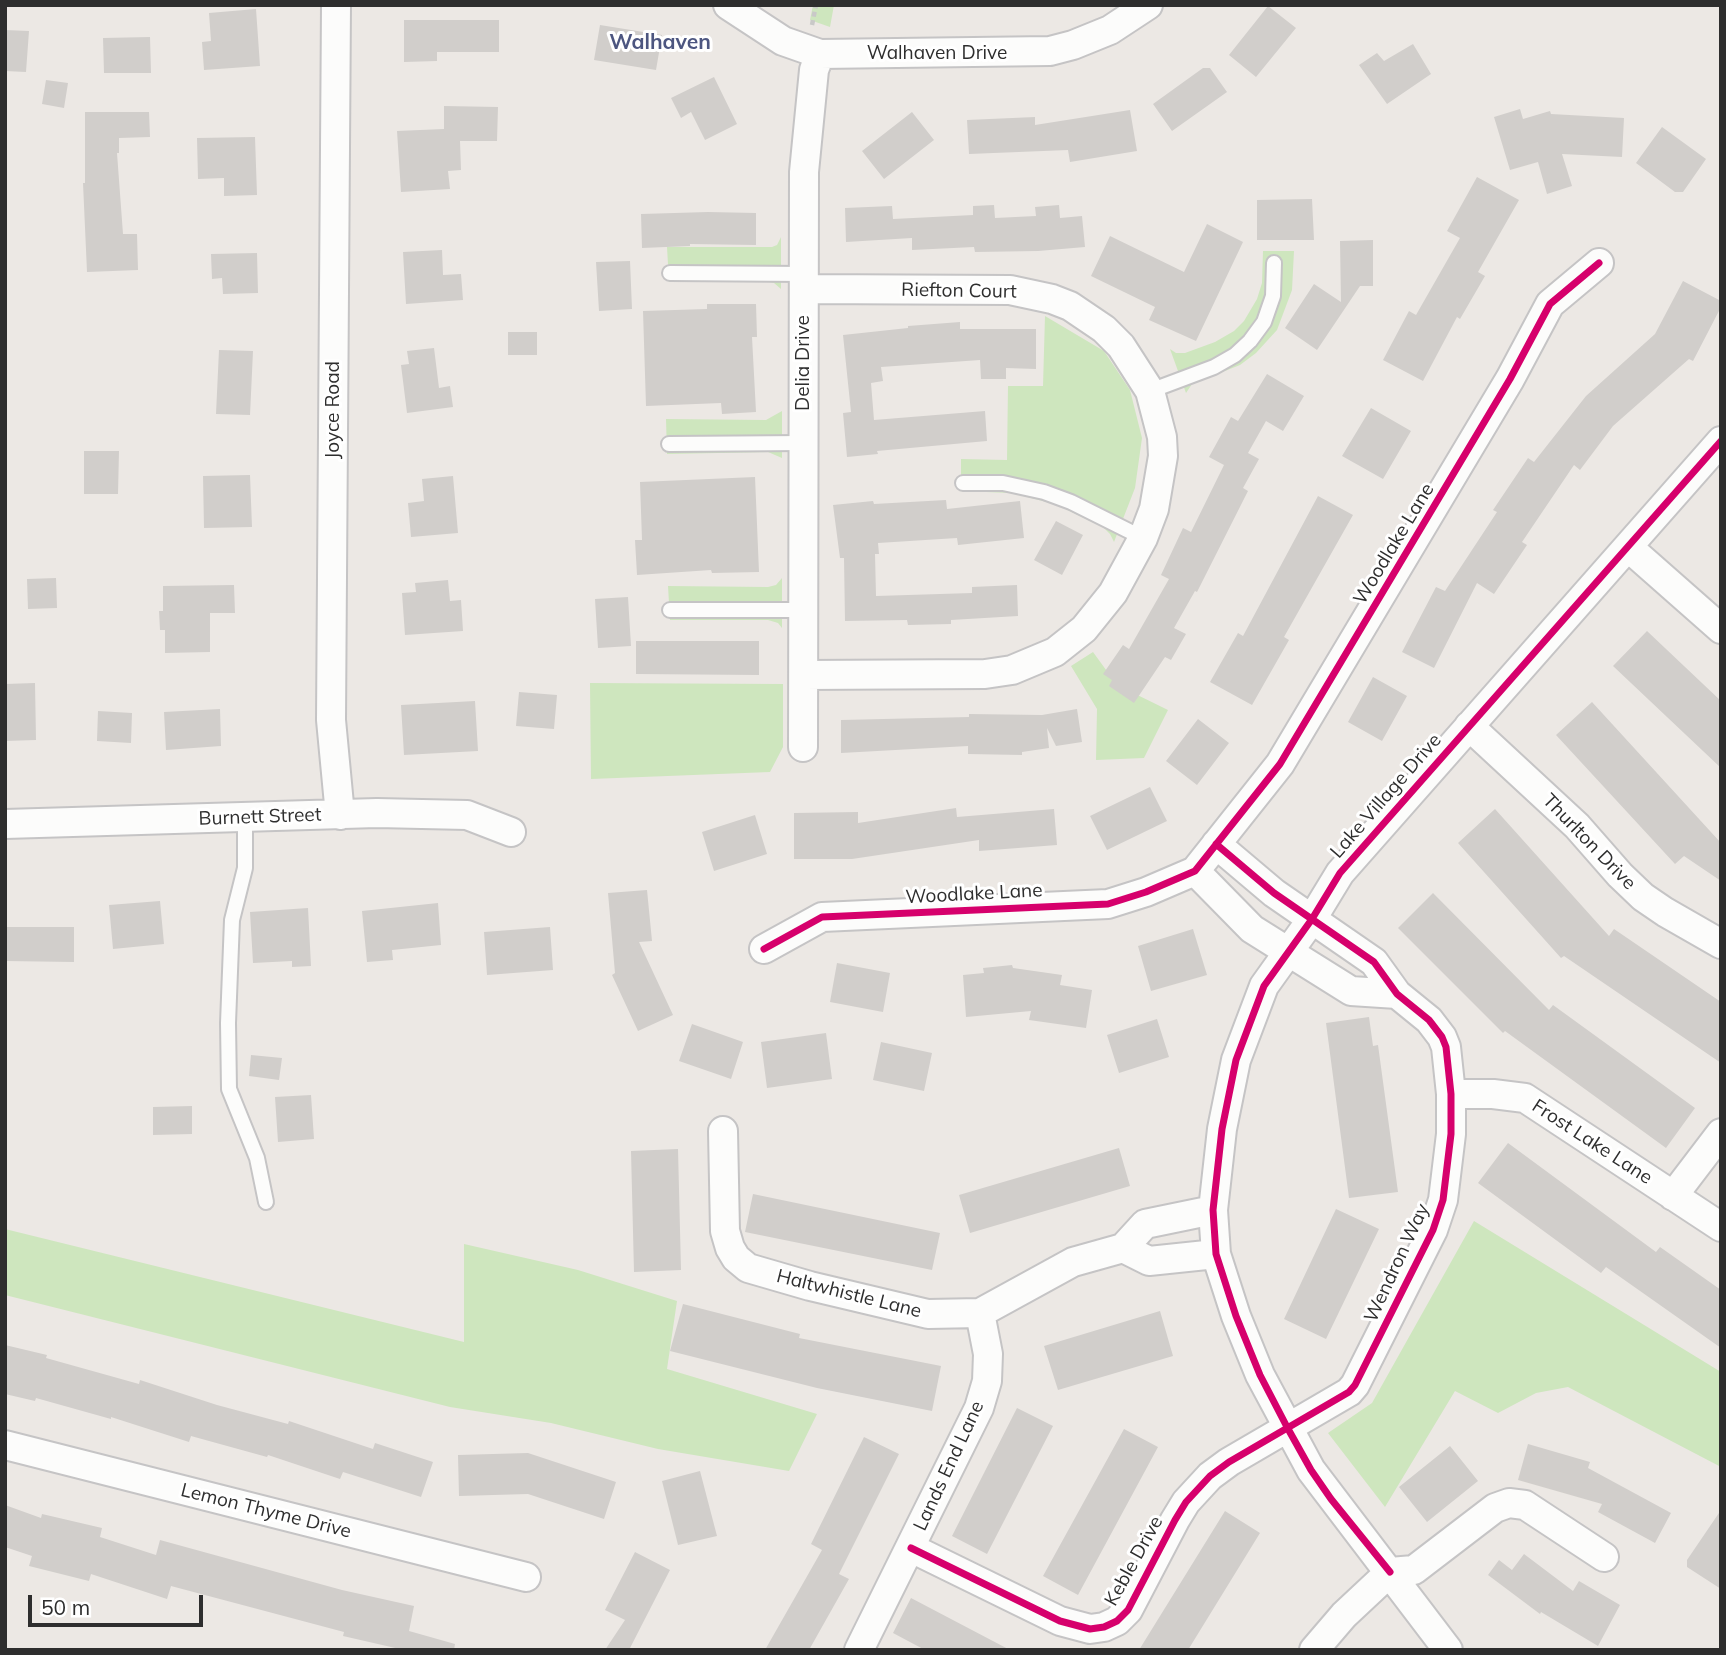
<!DOCTYPE html>
<style>
body{margin:0}
#map{position:relative;width:1726px;height:1655px;overflow:hidden;background:#ece8e4;font-family:Mulish,sans-serif}
canvas{display:block}
.frame{position:absolute;inset:0;border:7px solid #2e2e2e;pointer-events:none}
.scale{position:absolute;left:28px;top:1595px;width:175px;height:32px;box-sizing:border-box;border:4px solid #2e2e2e;border-top:0;padding-left:9px;font-size:21px;line-height:24px;white-space:nowrap;color:#2e2e2e;-webkit-text-stroke:5px #fff;paint-order:stroke}
</style>
<div id="map">
<canvas width="1726" height="1655"></canvas>
<div class="frame"></div>
<div class="scale">50 m</div>
</div>
<script>
const ctx = document.querySelector('canvas').getContext('2d');
ctx.lineJoin = 'round';
function fillPath(path, color) { ctx.fillStyle = color; ctx.fill(path, 'evenodd'); }
const toPath = rows => new Path2D(rows.map(r => 'M' + r).join(''));
function trace(path, color, width, dash) { ctx.strokeStyle = color; ctx.lineWidth = width; ctx.lineCap = dash ? 'butt' : 'round'; ctx.setLineDash(dash || []); ctx.stroke(path); }
function write(font, color, halo, rows, align = 'center') {
  ctx.font = font + ' Mulish,sans-serif'; ctx.lineWidth = 6; ctx.setLineDash([]); ctx.textBaseline = 'middle'; ctx.strokeStyle = halo; ctx.fillStyle = color; for (const [text, x, y, turn = 0] of rows) {
    ctx.save(); ctx.translate(x, y); ctx.rotate((+turn || 0) * Math.PI / 180); ctx.textAlign = isNaN(turn) ? turn : align; if (halo) ctx.strokeText(text, 0, 0); ctx.fillText(text, 0, 0); ctx.restore();
  }
}
fillPath(toPath([
 [813,5,834,5,830,27,810,20],
 [781,237,781,289,774,283,766,281,669,282,667,247,772,247,777,245],
 [1263,251,1294,251,1292,290,1277,330,1256,353,1240,365,1192,384,1186,393,1170,349,1176,353,1185,353,1215,342,1234,331,1244,321,1257,299,1262,283],
 [1045,316,1104,351,1130,390,1142,438,1135,488,1114,542,1110,534,1103,527,1055,504,1011,493,961,491,961,459,1007,460,1008,386,1043,386],
 [782,411,782,458,768,452,667,454,666,419,766,420],
 [782,578,782,628,778,623,768,620,670,620,668,586,768,587,776,585],
 [1093,652,1117,685,1168,710,1144,758,1096,760,1097,709,1071,666],
 [590,683,783,684,783,747,770,772,591,779],
 [1474,1221,1721,1372,1721,1467,1568,1387,1536,1393,1498,1413,1455,1391,1385,1507,1328,1433,1372,1403],
 [5,1229,464,1342,464,1244,578,1270,677,1301,667,1369,817,1414,789,1471,658,1449,551,1423,450,1407,5,1295]
]), '#cee6be');
fillPath(toPath([
 [1268,6,1296,28,1256,77,1229,55],
 [256,9,260,66,204,70,202,42,211,41,209,13],
 [404,20,499,20,499,52,437,52,437,61,404,62],
 [600,25,662,35,656,70,594,60],
 [5,30,29,31,26,72,5,71],
 [150,37,151,73,104,73,103,38],
 [1413,44,1431,74,1387,104,1359,65,1377,53,1384,61],
 [1203,68,1210,68,1227,92,1172,131,1153,104],
 [714,77,737,124,705,140,691,112,681,118,671,98],
 [46,80,68,83,64,108,42,104],
 [444,106,498,107,497,141,460,141,461,170,448,171,450,189,401,192,397,131,444,129],
 [1520,109,1523,119,1550,111,1551,114,1624,118,1622,157,1562,154,1572,186,1547,194,1538,162,1510,170,1494,117],
 [1130,110,1137,151,1070,162,1068,150,969,154,967,120,1035,117,1035,125],
 [85,112,149,112,150,137,119,138,119,153,117,153,123,234,137,234,138,270,87,272,83,183,85,183],
 [912,112,934,140,884,179,862,151],
 [1662,127,1706,159,1683,192,1675,192,1636,163],
 [255,137,257,195,224,196,224,178,198,179,197,138],
 [1477,177,1519,200,1478,272,1485,276,1460,319,1457,317,1423,381,1383,360,1409,311,1416,315,1460,238,1447,231],
 [1312,199,1314,240,1257,240,1257,200],
 [994,205,995,218,1036,216,1035,207,1059,205,1060,218,1082,216,1085,247,1038,251,975,252,974,247,912,250,912,238,846,242,845,208,892,206,893,219,973,215,973,206],
 [708,212,756,213,756,245,690,244,690,246,642,248,641,214],
 [1207,224,1243,242,1196,341,1149,320,1155,307,1091,276,1110,236,1184,272],
 [1373,240,1373,286,1360,286,1317,350,1285,328,1314,284,1341,302,1340,241],
 [442,250,443,275,461,274,463,300,406,304,403,252],
 [257,253,258,293,223,294,222,278,212,279,211,254],
 [630,261,632,309,599,311,596,262],
 [1683,281,1721,301,1721,307,1693,361,1689,359,1613,426,1580,470,1574,465,1522,542,1527,545,1494,594,1477,583,1434,668,1402,652,1436,587,1445,591,1497,512,1493,510,1528,458,1534,462,1586,396,1655,334],
 [707,304,756,304,757,337,752,337,756,412,722,414,721,403,646,406,643,311,707,309],
 [960,322,960,329,1036,329,1036,369,1006,368,1006,379,981,379,980,360,881,367,883,381,871,383,874,420,985,411,987,441,877,451,878,454,847,457,843,413,851,412,843,335,908,328,908,326],
 [508,332,537,332,537,355,508,355],
 [434,348,439,388,450,386,453,407,407,413,401,365,409,364,407,351],
 [219,350,253,351,250,415,216,414],
 [1267,374,1304,396,1283,431,1266,421,1248,453,1259,459,1243,488,1248,491,1197,592,1195,591,1174,628,1186,634,1171,660,1165,657,1134,703,1109,686,1112,680,1103,674,1123,645,1129,649,1169,579,1161,575,1183,528,1191,532,1224,465,1209,457,1231,417,1238,421],
 [1371,408,1411,431,1383,479,1342,456],
 [84,451,119,451,118,494,84,494],
 [250,475,252,527,204,528,203,476],
 [453,476,458,533,411,537,408,503,424,501,422,479],
 [755,477,759,572,712,573,711,570,637,575,635,540,642,540,640,482],
 [1318,496,1353,515,1284,637,1289,640,1252,705,1210,682,1238,633,1243,636],
 [946,500,947,509,1020,501,1024,538,958,545,957,538,878,543,879,554,875,554,876,596,972,593,972,587,1017,585,1018,616,951,620,951,624,908,625,907,620,845,621,844,558,840,558,833,505,873,501,874,504],
 [1056,521,1083,535,1062,575,1034,560],
 [56,578,57,608,28,609,27,579],
 [448,580,450,601,461,600,463,631,405,635,402,593,416,592,415,583],
 [234,585,235,613,210,613,210,652,165,653,165,630,160,630,159,611,163,611,163,586],
 [628,597,631,646,598,648,595,599],
 [1647,631,1721,701,1721,768,1613,666],
 [636,641,759,641,759,675,636,674],
 [1373,677,1407,696,1382,741,1348,722],
 [35,683,36,740,5,741,5,684],
 [519,692,557,695,554,729,516,726],
 [475,701,478,751,404,755,401,705],
 [1592,702,1721,843,1721,881,1684,856,1675,864,1556,735],
 [220,709,221,746,166,750,164,712],
 [1077,709,1082,742,1056,746,1047,728,1049,748,1022,752,1022,755,968,754,968,746,841,753,841,720,969,717,969,714,1042,715],
 [98,711,132,713,131,743,97,741],
 [1198,719,1229,743,1197,785,1166,761],
 [1150,787,1167,821,1107,850,1090,816],
 [956,808,957,817,1054,809,1057,845,979,851,979,840,852,859,794,859,794,813,858,812,858,823],
 [1495,809,1609,936,1614,929,1721,1002,1721,1063,1564,956,1561,958,1458,843],
 [755,815,767,854,714,871,702,832],
 [647,890,652,941,639,942,673,1015,638,1031,612,975,615,973,608,893],
 [1433,893,1549,1010,1553,1005,1695,1108,1666,1148,1505,1031,1503,1033,1398,928],
 [160,901,164,944,113,949,109,905],
 [438,903,441,945,392,950,393,960,367,962,362,911],
 [308,908,311,966,292,967,292,961,253,963,250,912],
 [5,927,74,927,74,962,5,961],
 [550,927,553,970,487,975,484,932],
 [1193,929,1207,975,1151,991,1138,946],
 [837,963,890,973,883,1012,830,1002],
 [1012,965,1013,968,1062,975,1060,985,1092,990,1086,1028,1029,1020,1031,1011,966,1017,963,975,984,973,983,968],
 [1369,1017,1373,1046,1378,1045,1398,1192,1349,1198,1326,1023],
 [1157,1019,1169,1057,1119,1073,1107,1035],
 [692,1024,743,1042,731,1079,679,1061],
 [826,1033,832,1079,767,1088,761,1042],
 [881,1042,932,1053,924,1091,873,1080],
 [251,1055,282,1058,279,1080,249,1076],
 [311,1095,314,1139,278,1142,275,1097],
 [192,1106,192,1134,153,1135,153,1107],
 [1508,1143,1656,1252,1660,1247,1721,1290,1721,1348,1606,1267,1601,1273,1478,1183],
 [1119,1148,1130,1186,970,1233,959,1195],
 [678,1149,681,1270,634,1272,631,1151],
 [753,1194,940,1233,932,1270,745,1232],
 [1336,1209,1379,1229,1326,1339,1284,1319],
 [683,1304,800,1334,799,1338,941,1366,932,1411,817,1388,670,1351],
 [1160,1311,1173,1356,1058,1390,1044,1346],
 [5,1345,47,1355,46,1358,139,1384,140,1380,217,1405,288,1424,289,1421,373,1449,375,1443,433,1462,421,1497,343,1472,340,1479,268,1455,267,1457,191,1436,189,1442,111,1417,111,1419,36,1398,35,1401,5,1394],
 [1017,1408,1053,1426,987,1554,952,1536],
 [1124,1429,1158,1447,1078,1595,1043,1576],
 [864,1437,899,1454,839,1574,849,1579,809,1650,765,1650,822,1550,811,1544],
 [1528,1444,1590,1462,1588,1468,1671,1513,1655,1543,1598,1512,1602,1504,1518,1480],
 [1450,1446,1478,1481,1427,1522,1399,1487],
 [528,1453,616,1482,604,1519,528,1494,459,1496,458,1455],
 [700,1471,717,1536,678,1545,662,1481],
 [5,1505,41,1518,42,1514,102,1528,100,1537,156,1555,160,1540,342,1590,414,1606,409,1631,455,1644,454,1650,404,1650,343,1636,344,1632,171,1586,167,1599,91,1574,89,1581,29,1566,32,1556,5,1547],
 [1721,1510,1721,1589,1687,1567,1687,1560],
 [1225,1511,1260,1533,1188,1650,1139,1650],
 [635,1552,670,1570,629,1650,605,1650,625,1620,605,1610],
 [1524,1554,1573,1591,1579,1581,1620,1605,1598,1646,1541,1612,1540,1614,1488,1575,1499,1560,1512,1570],
 [911,1598,1010,1650,925,1650,893,1633]
]), '#d1cecb');
const lane = toPath([
 [670,273,804,274],
 [1150,391,1214,367,1235,355,1250,341,1264,322,1273,296,1274,263],
 [669,444,803,443],
 [963,483,1003,483,1044,492,1071,502,1143,538],
 [670,610,803,610],
 [245,818,245,868,232,920,228,1023,229,1089,257,1158,266,1202]
]);
const street = toPath([
 [336,5,331,720,340,815],
 [728,5,783,41,820,54,1050,51,1073,45,1110,30,1148,5],
 [1628,547,1721,629],
 [804,675,985,674,1012,670,1055,652,1084,629,1113,593,1143,538,1154,509,1163,456,1162,437,1150,391,1121,346,1104,329,1070,306,1052,299,1010,290,804,289],
 [1469,726,1577,826,1620,875,1643,897,1665,912,1721,944],
 [803,747,804,172,814,70,820,54],
 [5,824,377,813,467,815,511,832],
 [1195,871,1252,929,1351,991,1397,994],
 [764,949,822,917,1108,904,1146,892,1195,871,1280,764,1510,379,1550,304,1599,263],
 [1451,1094,1493,1094,1525,1098,1721,1227],
 [723,1131,725,1231,730,1248,736,1258,748,1268,810,1286,928,1314,980,1313,1073,1262,1123,1248,1145,1224,1213,1210],
 [1673,1196,1721,1133],
 [1123,1248,1149,1261,1216,1254],
 [5,1445,526,1577],
 [911,1548,1060,1621,1090,1629,1104,1627,1117,1621,1128,1610,1175,1520,1186,1502,1210,1476,1229,1462,1349,1392,1355,1385,1433,1230,1443,1200,1451,1134,1451,1094,1446,1047,1442,1037,1429,1020,1397,994,1374,962,1274,893,1216,844],
 [1390,1572,1414,1570,1495,1508,1509,1503,1525,1505,1604,1557],
 [859,1650,979,1408,987,1381,988,1354,980,1313],
 [1314,1650,1344,1615,1390,1572],
 [1448,1650,1311,1470,1260,1375,1236,1316,1216,1254,1213,1210,1222,1129,1236,1060,1264,986,1312,919,1340,873,1721,441]
]);
trace(lane, '#c5c4c5', 18);
trace(street, '#c5c4c5', 32);
trace(toPath([
 [812,25,816,5]
]), '#c9c9c8', 4.5, [5, 3.5]);
trace(lane, '#fcfcfb', 14);
trace(street, '#fcfcfb', 28);
trace(toPath([
 [764,949,822,917,1108,904,1146,892,1195,871,1280,764,1510,379,1550,304,1599,263],
 [911,1548,1060,1621,1090,1629,1104,1627,1117,1621,1128,1610,1175,1520,1186,1502,1210,1476,1229,1462,1349,1392,1355,1385,1433,1230,1443,1200,1451,1134,1451,1094,1446,1047,1442,1037,1429,1020,1397,994,1374,962,1274,893,1216,844],
 [1390,1572,1331,1499,1311,1470,1287,1427,1260,1375,1236,1316,1216,1254,1213,1210,1222,1129,1236,1060,1264,986,1312,919,1340,873,1721,441]
]), '#d6006c', 7);
write('19px', '#2e2e2e', '#fff', [
 ["Walhaven Drive",937,53],
 ["Riefton Court",959,291,1],
 ["Delia Drive",803,363,-90],
 ["Joyce Road",333,410,-90],
 ["Woodlake Lane",1394,544,-59],
 ["Lake Village Drive",1386,796,-49],
 ["Burnett Street",260,817,-2],
 ["Thurlton Drive",1589,842,46],
 ["Woodlake Lane",974,894,-3],
 ["Frost Lake Lane",1592,1142,33],
 ["Wendron Way",1397,1263,-65],
 ["Haltwhistle Lane",849,1294,14],
 ["Lands End Lane",949,1466,-65],
 ["Lemon Thyme Drive",266,1511,14],
 ["Keble Drive",1134,1561,-61]
]);
write('bold 21px', '#4d5680', '#fff', [
 ["Walhaven",660,43]
]);
</script>
